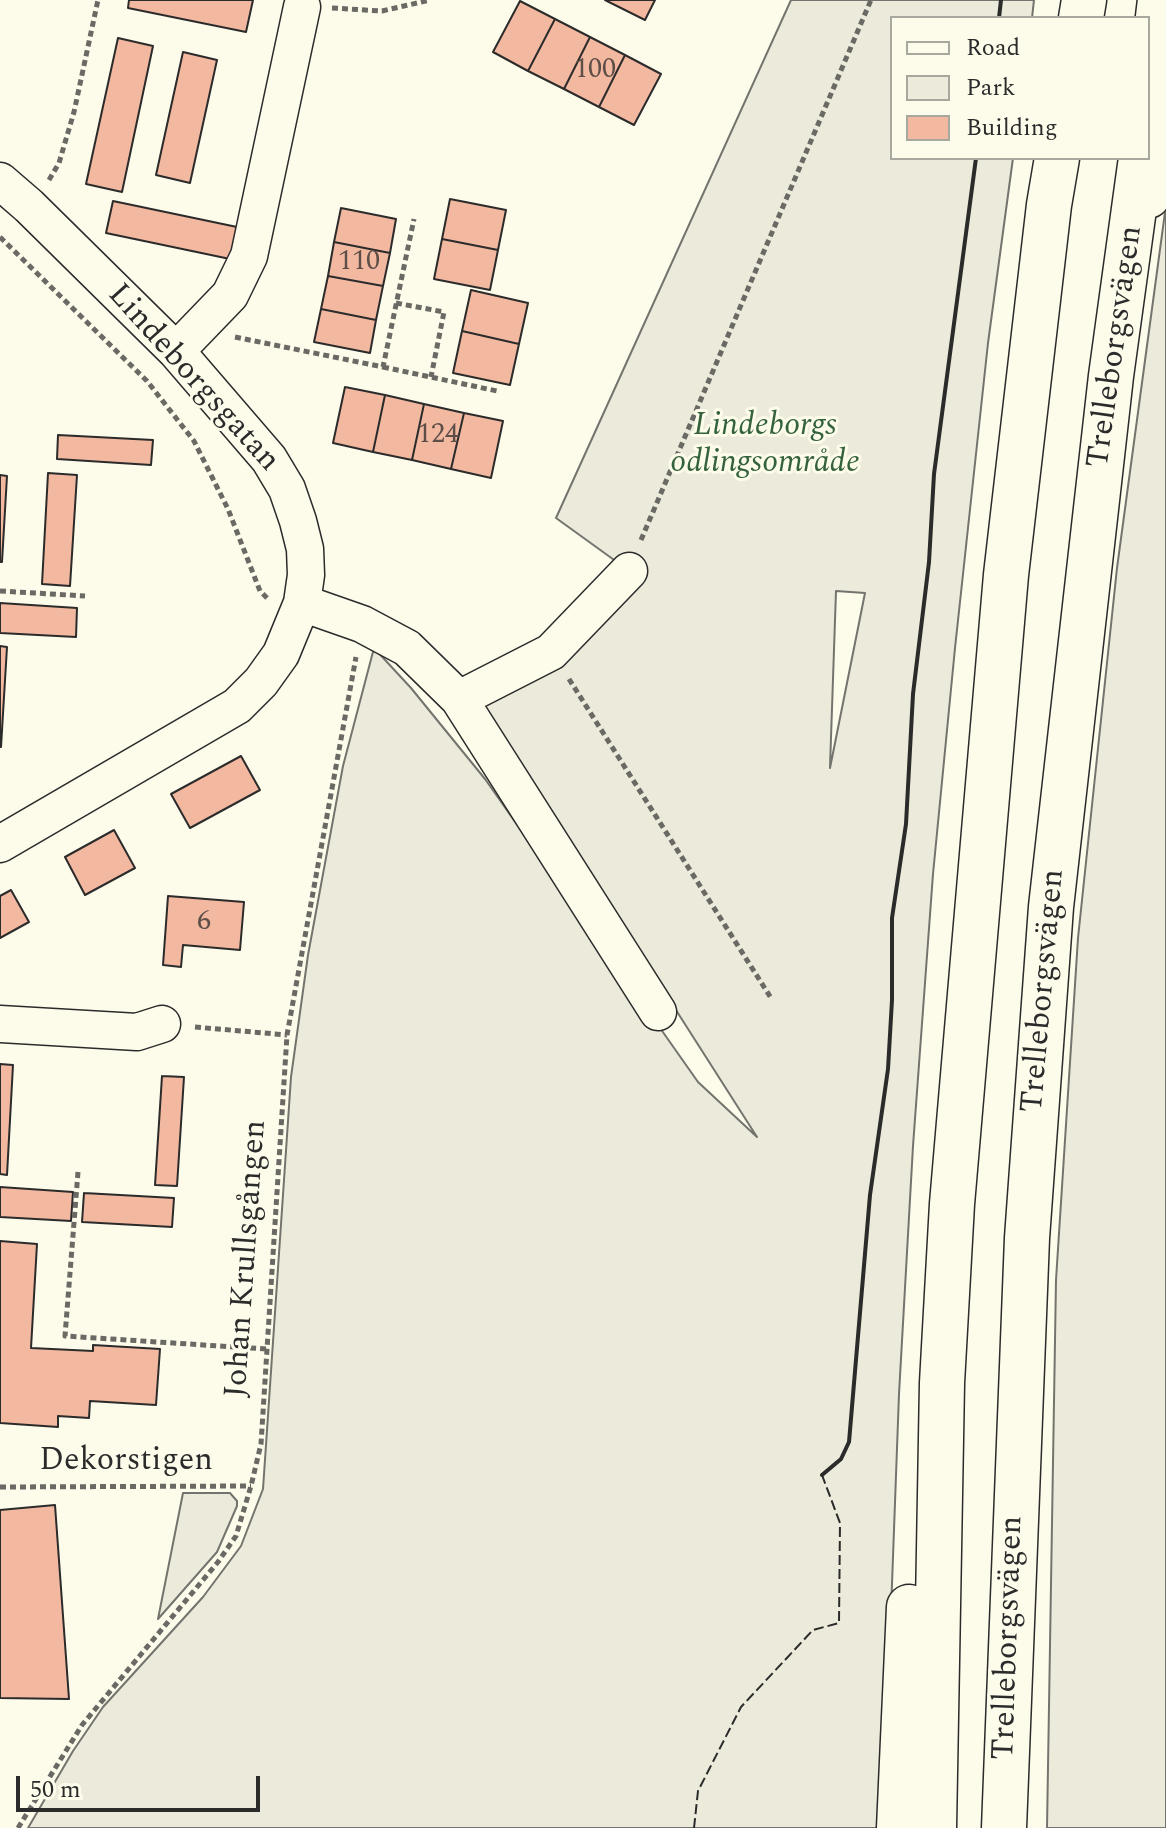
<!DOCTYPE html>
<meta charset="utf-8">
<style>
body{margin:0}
#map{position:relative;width:1166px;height:1828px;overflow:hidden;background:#fdfbea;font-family:Spectral,serif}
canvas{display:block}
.legend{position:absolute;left:890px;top:16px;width:260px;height:144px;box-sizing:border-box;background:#fdfbea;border:2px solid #a9a89e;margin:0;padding:10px 14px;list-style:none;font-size:24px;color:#2b2b2b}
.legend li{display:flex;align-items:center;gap:16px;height:40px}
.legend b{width:40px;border:2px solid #a9a89e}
.scale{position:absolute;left:16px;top:1776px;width:244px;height:36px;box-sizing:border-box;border:4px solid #2b2b2b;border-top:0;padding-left:10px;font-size:24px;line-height:28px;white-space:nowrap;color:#2b2b2b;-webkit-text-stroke:6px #fdfbea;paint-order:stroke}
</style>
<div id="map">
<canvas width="1166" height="1828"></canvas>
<ul class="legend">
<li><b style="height:10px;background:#fdfbea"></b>Road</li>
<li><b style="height:22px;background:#ecebdb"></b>Park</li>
<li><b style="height:22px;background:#f2b8a0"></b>Building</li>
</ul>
<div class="scale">50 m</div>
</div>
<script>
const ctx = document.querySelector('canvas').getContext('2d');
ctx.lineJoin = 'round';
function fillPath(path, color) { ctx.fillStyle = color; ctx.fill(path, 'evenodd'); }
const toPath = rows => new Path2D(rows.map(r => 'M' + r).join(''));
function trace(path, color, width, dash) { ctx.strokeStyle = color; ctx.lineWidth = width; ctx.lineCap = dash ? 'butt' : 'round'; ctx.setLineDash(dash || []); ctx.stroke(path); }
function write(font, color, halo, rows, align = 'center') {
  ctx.font = font + ' Spectral,serif'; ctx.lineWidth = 6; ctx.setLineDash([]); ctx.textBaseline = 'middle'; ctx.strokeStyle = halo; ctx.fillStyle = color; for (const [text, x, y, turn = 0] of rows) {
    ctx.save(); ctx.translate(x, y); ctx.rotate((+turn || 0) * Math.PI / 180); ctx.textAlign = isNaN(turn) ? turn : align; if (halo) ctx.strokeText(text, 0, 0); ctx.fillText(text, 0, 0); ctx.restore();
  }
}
const green = toPath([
 [791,0,1034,0,1032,18,892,18,892,158,1013,158,988,343,955,648,933,874,913,1146,899,1394,883,1828,28,1828,73,1751,103,1707,203,1597,241,1546,263,1489,291,1077,308,955,343,766,374,648,411,688,485,779,698,1082,757,1137,480,703,628,570,556,518,791,0],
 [836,591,865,593,830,768,830,767,836,591],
 [1166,205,1166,1828,1047,1828,1056,1280,1078,938,1117,568,1166,205],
 [183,1493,230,1493,237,1501,237,1506,217,1552,158,1619,183,1493]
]);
fillPath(green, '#ecebdb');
trace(green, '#74746e', 2);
const building = toPath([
 [129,0,253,0,246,32,128,8,129,0],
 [605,0,655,0,645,20,605,0],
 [520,1,555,19,528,71,493,52,520,1],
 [555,19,590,37,564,89,528,71,555,19],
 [590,37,625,55,599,107,564,89,590,37],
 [118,38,153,46,122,192,86,184,118,38],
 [183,52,217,60,190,183,156,175,183,52],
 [625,55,661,74,634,125,599,107,625,55],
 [450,199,506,210,498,250,442,239,450,199],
 [113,201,237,227,230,259,106,233,113,201],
 [341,208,396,219,390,253,334,242,341,208],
 [442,239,498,250,490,290,434,279,442,239],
 [334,242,390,253,383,286,328,276,334,242],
 [328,276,383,286,376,320,321,309,328,276],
 [471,290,528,303,519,344,462,331,471,290],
 [321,309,376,320,370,353,314,342,321,309],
 [462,331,519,344,510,385,453,373,462,331],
 [345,387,385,395,373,452,333,443,345,387],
 [385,395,424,404,412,460,373,452,385,395],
 [424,404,464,413,451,469,412,460,424,404],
 [464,413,503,421,491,478,451,469,464,413],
 [58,435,153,440,151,465,57,459,58,435],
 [48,473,77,475,70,586,42,584,48,473],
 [0,475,7,476,2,562,0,562,0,475],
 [0,603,77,608,76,637,0,633,0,603],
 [0,646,7,647,1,747,0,747,0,646],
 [241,756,260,790,190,828,171,794,241,756],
 [114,830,135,868,85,895,65,857,114,830],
 [11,890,29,922,0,938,0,896,11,890],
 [168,896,244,902,240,950,183,945,181,967,163,965,168,896],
 [0,1064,13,1065,7,1175,0,1174,0,1064],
 [162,1076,184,1077,177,1186,155,1185,162,1076],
 [0,1187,73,1192,71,1221,0,1217,0,1187],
 [84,1193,174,1198,172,1227,82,1222,84,1193],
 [0,1241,37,1244,31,1348,93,1351,93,1345,160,1349,156,1405,90,1401,89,1418,58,1416,58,1427,0,1423,0,1241],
 [55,1505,69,1699,0,1698,0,1510,55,1505]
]);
fillPath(building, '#f2b8a0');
trace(building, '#2b2b2b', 2);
const minor = toPath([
 [0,181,29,206,176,351,269,459,287,489,298,521,305,549,306,575,302,603,281,654,261,682,237,706,0,844],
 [176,351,230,295,249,256,302,7],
 [302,603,362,624,407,648,459,699,658,1012],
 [459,699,551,652,629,571],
 [0,1024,137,1032,162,1024]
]);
const highway = toPath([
 [1081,18,1084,0],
 [1148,100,1160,0],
 [1148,196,1155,183,1166,131],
 [899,1828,909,1607],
 [934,1828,942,1383,952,1204,1006,575,1049,205,1057,158],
 [1004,1828,1027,1238,1051,907,1111,376,1141,158]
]);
trace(minor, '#2b2b2b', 39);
trace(highway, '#2b2b2b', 47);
trace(toPath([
 [332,8,382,11,430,0],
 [49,180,59,163,74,112,98,0],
 [0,237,147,381,194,441,228,509,260,591,269,600],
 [396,303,444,312,431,377],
 [235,337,383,367,414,219],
 [383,367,497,391],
 [641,540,871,0],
 [0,591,85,596],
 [569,679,771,998],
 [195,1027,287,1035],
 [78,1172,65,1336,266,1349],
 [0,1487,251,1486],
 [18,1828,82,1725,218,1562,236,1536,251,1486,261,1444,287,1035,356,657]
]), '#6a6964', 5, [6, 4]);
trace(minor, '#fdfbea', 36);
trace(highway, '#fdfbea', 44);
trace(toPath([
 [694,1828,698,1791,741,1707,813,1630,839,1623,840,1523,822,1475]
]), '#2b2b2b', 2, [10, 4]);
trace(toPath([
 [999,18,1001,0],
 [822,1475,841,1459,849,1442,870,1195,888,1069,892,1000,892,918,906,824,913,694,929,562,934,474,976,158]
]), '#2b2b2b', 4);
write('28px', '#5d4e48', null, [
 ["100",595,72],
 ["110",359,264],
 ["124",438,437],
 ["6",204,924]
]);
write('32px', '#2b2b2b', '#fdfbea', [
 ["Trelleborgsvägen",1117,347,-82],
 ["Lindeborgsgatan",192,379,48],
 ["Trelleborgsvägen",1045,991,-85],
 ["Johan Krullsgången",248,1259,-86],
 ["Dekorstigen",126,1463],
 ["Trelleborgsvägen",1010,1638,-88]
]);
write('italic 32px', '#34623c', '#fdfbea', [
 ["Lindeborgs",765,428],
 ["odlingsområde",765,465]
]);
</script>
